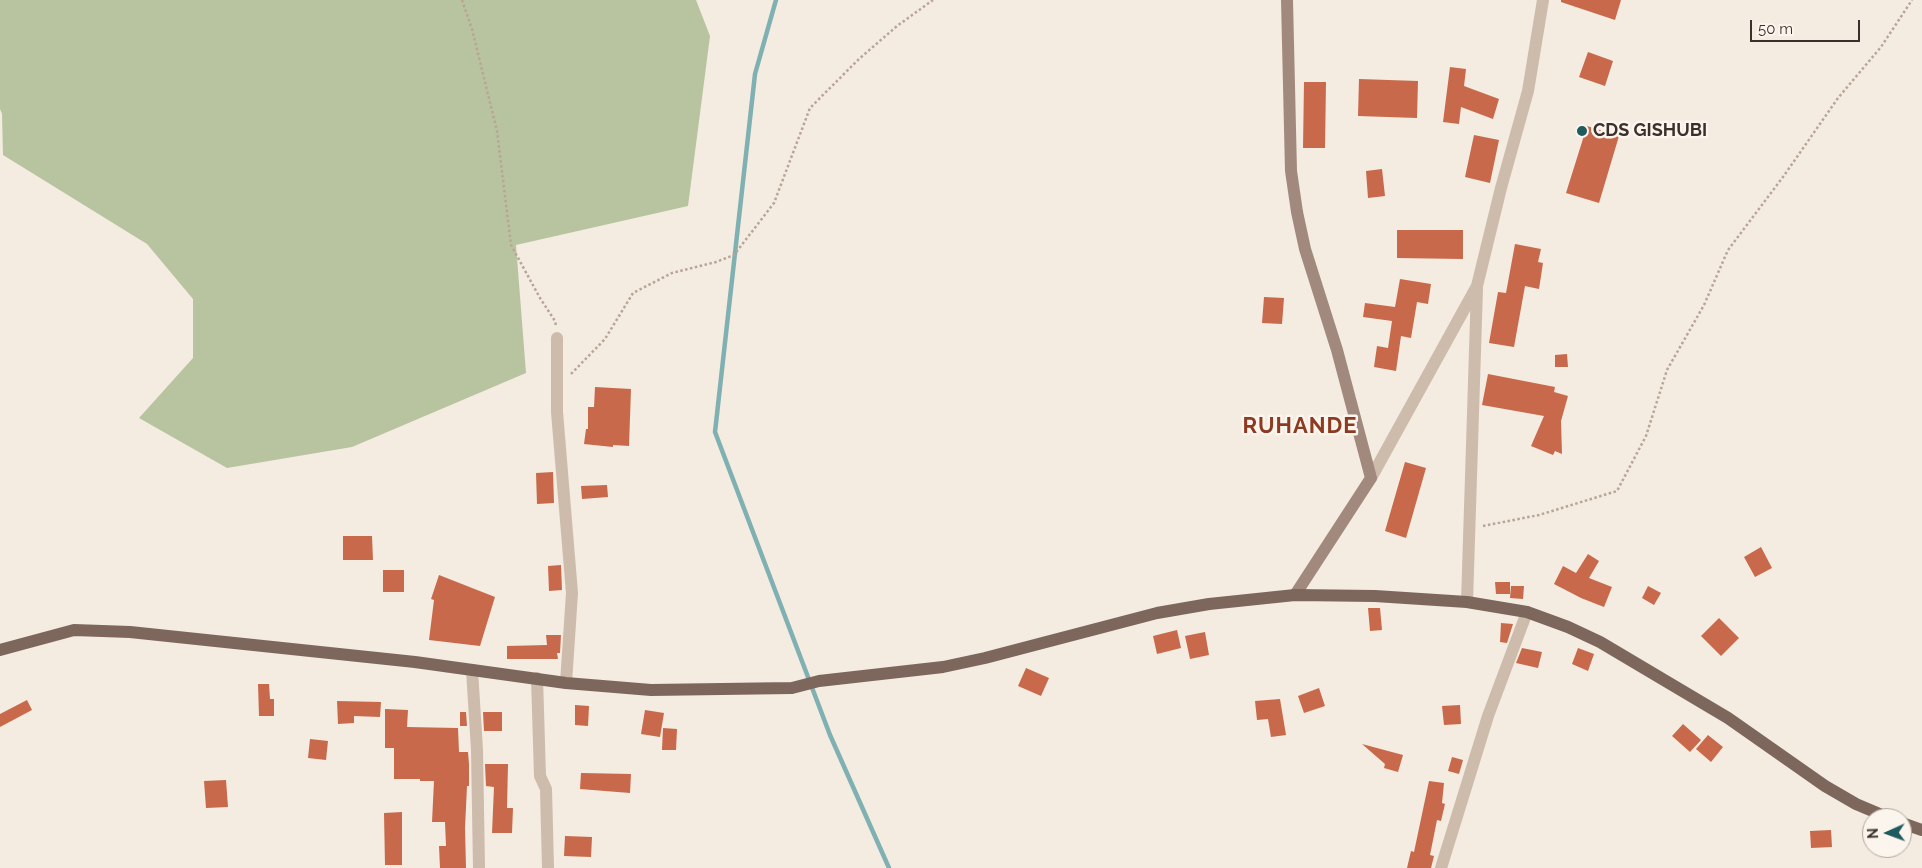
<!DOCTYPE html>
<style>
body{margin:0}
#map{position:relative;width:1922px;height:868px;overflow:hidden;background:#f4ebe1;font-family:Raleway,sans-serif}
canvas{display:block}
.north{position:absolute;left:1862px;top:808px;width:50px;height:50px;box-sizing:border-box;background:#fbf5ee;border:1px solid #aea6a0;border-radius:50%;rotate:268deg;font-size:14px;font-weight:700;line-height:20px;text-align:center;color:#3b302b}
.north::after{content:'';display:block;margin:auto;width:18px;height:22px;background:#1f5a5e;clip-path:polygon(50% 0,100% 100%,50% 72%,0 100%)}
.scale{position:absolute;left:1750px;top:20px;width:110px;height:22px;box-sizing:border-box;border:2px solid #3b302b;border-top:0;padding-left:6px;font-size:15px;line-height:18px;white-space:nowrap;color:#3b302b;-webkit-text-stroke:4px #fbf5ee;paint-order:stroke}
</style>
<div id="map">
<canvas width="1922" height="868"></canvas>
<div class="north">N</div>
<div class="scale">50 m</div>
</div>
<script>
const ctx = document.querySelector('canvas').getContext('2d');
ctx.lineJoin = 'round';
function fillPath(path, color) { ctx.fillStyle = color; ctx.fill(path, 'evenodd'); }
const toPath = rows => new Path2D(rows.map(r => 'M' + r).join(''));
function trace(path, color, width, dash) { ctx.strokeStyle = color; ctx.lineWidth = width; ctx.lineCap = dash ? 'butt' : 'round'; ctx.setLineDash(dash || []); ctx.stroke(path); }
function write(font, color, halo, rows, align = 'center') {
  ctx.font = font + ' Raleway,sans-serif'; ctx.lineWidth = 5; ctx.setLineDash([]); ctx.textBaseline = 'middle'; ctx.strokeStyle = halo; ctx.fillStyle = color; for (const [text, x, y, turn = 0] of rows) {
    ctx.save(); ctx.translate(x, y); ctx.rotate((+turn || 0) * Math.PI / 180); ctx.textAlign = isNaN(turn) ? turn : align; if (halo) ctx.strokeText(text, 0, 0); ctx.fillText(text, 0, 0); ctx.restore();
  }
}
fillPath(toPath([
 [0,0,696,0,710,36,688,206,516,245,526,373,352,447,227,468,139,418,193,358,193,299,147,244,3,155,2,114,0,109]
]), '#b8c4a0');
trace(toPath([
 [776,0,755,74,715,432,830,735,889,868]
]), '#7fb0b2', 4.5);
fillPath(toPath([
 [1561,0,1621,0,1615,20,1561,2],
 [1588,52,1613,61,1605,86,1579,77],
 [1450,67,1466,69,1464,86,1499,99,1493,119,1461,107,1459,124,1443,122],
 [1359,79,1418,81,1417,118,1358,116],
 [1304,82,1326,82,1325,148,1303,148],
 [1587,126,1619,136,1599,203,1566,193],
 [1474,135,1499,140,1490,183,1465,177],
 [1382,169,1385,196,1368,198,1366,171],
 [1397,230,1463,230,1463,259,1397,258],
 [1515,244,1541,249,1538,262,1543,263,1539,289,1525,286,1514,347,1489,343,1498,292,1506,293],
 [1400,279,1431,284,1428,304,1417,302,1411,338,1401,336,1396,371,1374,367,1377,346,1388,348,1392,321,1363,317,1365,303,1395,307],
 [1264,297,1284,298,1282,324,1262,323],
 [1567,354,1568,367,1555,367,1555,355],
 [1488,374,1555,387,1554,392,1568,396,1561,421,1562,454,1555,451,1553,455,1531,446,1544,416,1482,405],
 [595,387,631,389,629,446,613,445,613,447,584,444,586,429,588,429,588,407,594,407],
 [1405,462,1426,468,1406,538,1385,531],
 [553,472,554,503,537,504,536,473],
 [607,485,608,497,582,499,581,486],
 [343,536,372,536,373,560,343,560],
 [1761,547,1772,568,1755,577,1744,557],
 [1588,554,1599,561,1589,578,1612,587,1604,607,1581,598,1554,584,1563,566,1576,573],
 [561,565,562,590,549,591,548,566],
 [383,570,404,570,404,592,383,592],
 [439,575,495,597,480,646,429,640,434,600,431,599],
 [1495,582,1510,582,1510,594,1496,594],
 [1511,586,1524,586,1523,599,1510,598],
 [1648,586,1661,593,1654,605,1642,598],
 [1368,608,1380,608,1382,630,1370,631],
 [1719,618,1739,638,1721,656,1701,636],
 [1501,623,1513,624,1507,643,1500,642],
 [1177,630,1181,648,1157,654,1153,636],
 [1205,632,1209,655,1190,659,1185,636],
 [546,635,561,635,560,653,557,653,558,659,507,659,507,646,547,645],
 [1522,648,1542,652,1538,668,1516,663],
 [1578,648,1594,654,1588,671,1572,664],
 [1026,668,1049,678,1041,696,1018,686],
 [258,684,269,684,270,699,274,699,274,716,259,716],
 [1319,688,1325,706,1304,713,1298,696],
 [1280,699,1286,735,1271,737,1268,719,1257,720,1255,701],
 [27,700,32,710,0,727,0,714],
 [337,701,381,702,380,717,354,716,354,723,338,724],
 [575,705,589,706,588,726,575,725],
 [1460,705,1461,724,1444,725,1442,706],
 [385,709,408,710,407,727,458,728,459,752,468,752,469,764,469,786,467,786,465,828,466,868,440,868,439,846,446,846,445,822,432,822,434,781,420,781,420,779,394,779,394,748,385,748],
 [645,710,664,713,660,737,641,734],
 [460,712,466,712,467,726,460,726],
 [483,712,502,712,502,731,484,731],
 [1683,724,1701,740,1690,752,1672,736],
 [663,728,677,729,676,750,662,750],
 [1708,735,1723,747,1711,762,1696,749],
 [310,739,328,741,326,760,308,758],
 [1362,744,1403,755,1398,772,1384,768,1385,764],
 [1452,757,1463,760,1459,774,1448,771],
 [485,764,508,764,507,808,513,808,512,833,492,833,494,787,486,786],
 [581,773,631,774,630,793,580,789],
 [226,780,228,807,206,808,204,781],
 [1429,781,1444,783,1442,803,1445,804,1441,821,1437,820,1430,855,1434,856,1431,868,1407,868,1411,851,1414,852],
 [402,812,402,865,385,865,384,813],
 [1831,830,1832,847,1811,848,1810,831],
 [565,836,592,837,591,857,564,856]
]), '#c8694b');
trace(toPath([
 [462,0,472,29,497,131,511,245,540,298,555,321,556,326],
 [571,374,605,339,633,293,672,273,716,262,734,255,774,203,810,108,859,59,897,26,933,0],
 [1483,526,1539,515,1617,491,1646,436,1667,370,1704,305,1728,250,1783,177,1838,98,1881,47,1912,0]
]), '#b9a596', 2.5, [2.5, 2.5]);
trace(toPath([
 [557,338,557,412,572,593,566,683],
 [1371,478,1477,286,1501,188,1528,91,1543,0],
 [1467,602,1477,288],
 [472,670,477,750,479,868],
 [537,678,540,776,546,789,548,868],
 [1441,868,1488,716,1527,612]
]), '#cdbbac', 12);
trace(toPath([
 [1287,0,1291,171,1297,212,1305,249,1337,350,1371,478,1295,595]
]), '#a18a7d', 12);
trace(toPath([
 [0,650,74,630,130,632,415,662,566,683,651,690,792,688,819,681,943,667,985,658,1157,613,1209,604,1295,595,1375,596,1467,602,1527,612,1568,627,1600,642,1728,718,1825,786,1856,804,1889,818],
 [1902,823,1922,830]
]), '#7d675c', 12);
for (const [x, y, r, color] of [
 [1582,131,6,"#1f5a5e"]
]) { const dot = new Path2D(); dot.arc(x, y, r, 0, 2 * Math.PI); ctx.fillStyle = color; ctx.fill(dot); trace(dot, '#fbf5ee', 2); }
write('bold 18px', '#3b302b', '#fbf5ee', [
 ["CDS GISHUBI",1593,131]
], 'left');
ctx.letterSpacing = '1px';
write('bold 22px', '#8c3b22', '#fbf5ee', [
 ["RUHANDE",1300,426]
]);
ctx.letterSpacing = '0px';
</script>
